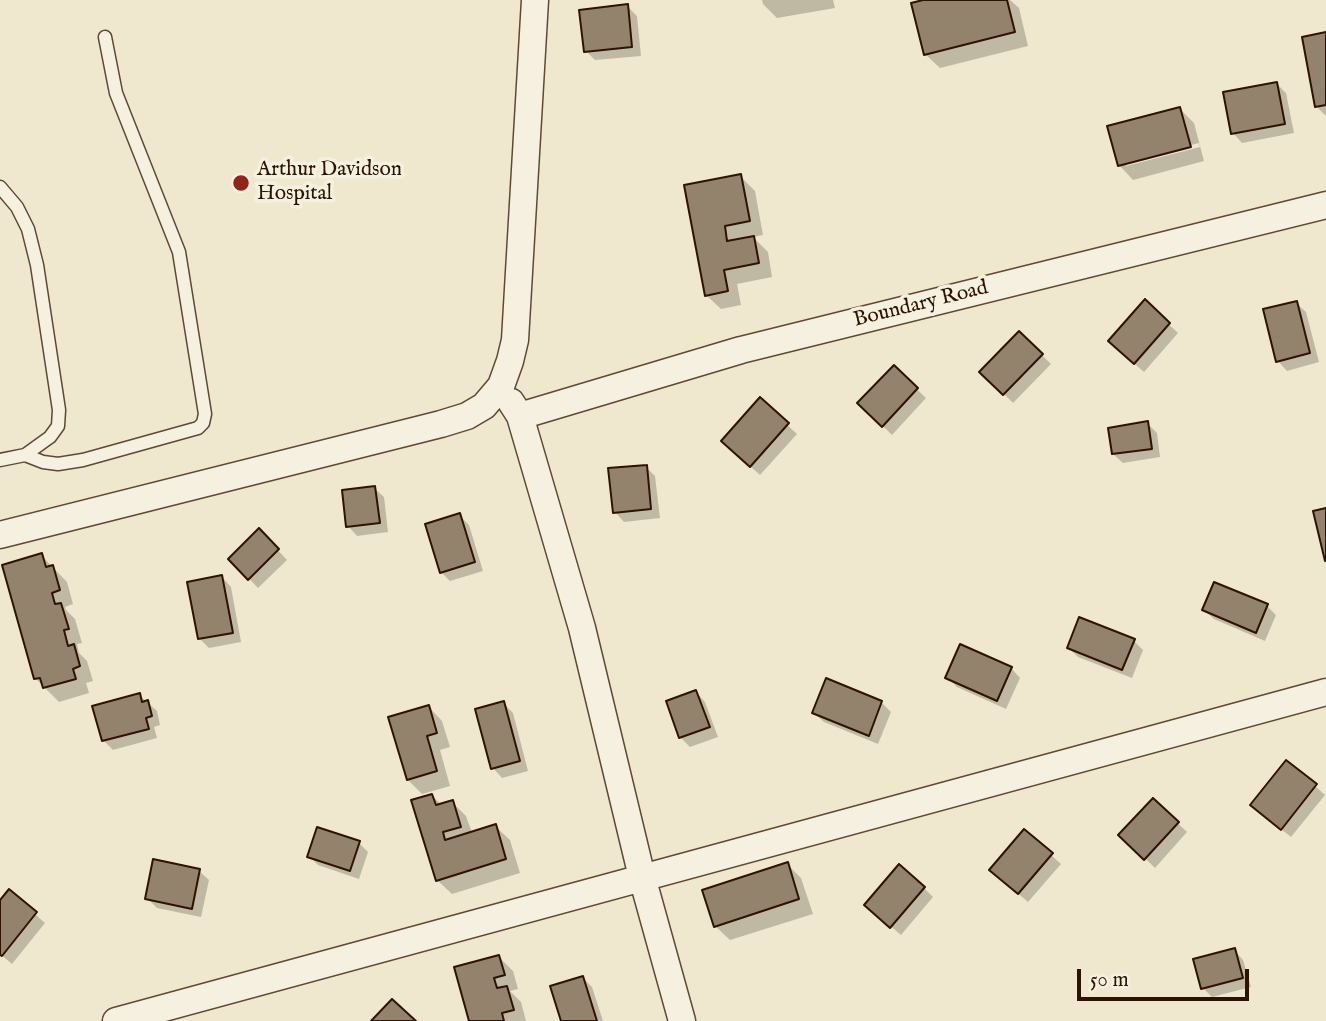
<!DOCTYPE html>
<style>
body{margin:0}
#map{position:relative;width:1326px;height:1021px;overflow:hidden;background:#efe8ce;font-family:"IM FELL English",serif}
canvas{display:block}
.scale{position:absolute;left:1077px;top:969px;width:172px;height:32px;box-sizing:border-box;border:4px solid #2f1301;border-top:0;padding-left:9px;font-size:21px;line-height:24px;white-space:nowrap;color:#2f1301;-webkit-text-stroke:5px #f5f0df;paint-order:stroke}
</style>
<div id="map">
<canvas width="1326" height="1021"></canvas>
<div class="scale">50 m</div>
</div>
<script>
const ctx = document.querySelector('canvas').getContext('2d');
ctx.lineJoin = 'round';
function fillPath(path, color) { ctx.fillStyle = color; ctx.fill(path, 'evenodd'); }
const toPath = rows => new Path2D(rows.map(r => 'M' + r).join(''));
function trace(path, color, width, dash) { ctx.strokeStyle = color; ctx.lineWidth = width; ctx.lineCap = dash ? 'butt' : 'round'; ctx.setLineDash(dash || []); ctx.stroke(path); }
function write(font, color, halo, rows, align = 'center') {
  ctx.font = font + ' "IM FELL English",serif'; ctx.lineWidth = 7; ctx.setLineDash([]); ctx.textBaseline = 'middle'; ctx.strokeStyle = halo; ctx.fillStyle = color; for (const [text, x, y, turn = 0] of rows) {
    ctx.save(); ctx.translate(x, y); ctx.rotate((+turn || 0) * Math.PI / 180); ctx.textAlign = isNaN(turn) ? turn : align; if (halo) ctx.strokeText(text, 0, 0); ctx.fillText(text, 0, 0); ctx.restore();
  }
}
fillPath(toPath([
 [762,0,833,0,835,8,777,18,763,4],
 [930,0,1010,0,1019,8,1028,46,940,68,925,54],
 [627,6,637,16,641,56,595,60,586,51],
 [1326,34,1326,116,1316,106],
 [1277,84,1286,93,1294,133,1242,143,1233,133],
 [1180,109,1194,123,1204,161,1133,180,1119,165],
 [1199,143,1200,147,1126,166,1126,162],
 [740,176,755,191,763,235,753,237,768,252,772,277,737,284,741,305,721,309,706,295,686,187],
 [1145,302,1178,333,1144,372,1119,350],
 [1296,303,1306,312,1319,362,1287,371,1278,361],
 [1019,333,1051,364,1013,403,982,372],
 [894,367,926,398,892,435,859,403],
 [760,400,797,434,760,475,732,450],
 [1147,423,1157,433,1160,457,1123,463,1113,454],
 [646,467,655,476,660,518,624,522,615,512],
 [374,488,384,497,388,532,357,536,348,526],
 [459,515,469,525,483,571,450,581,441,572],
 [259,530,287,560,258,588,230,559],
 [41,555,67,582,73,604,65,607,66,610,75,619,82,643,77,644,79,653,87,661,93,681,86,683,89,693,59,702,36,679],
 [222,577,231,587,241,642,209,648,199,638],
 [1267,606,1276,615,1265,641,1214,619,1204,610],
 [1134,641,1143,650,1132,678,1078,657,1069,648],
 [1011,668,1020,678,1006,709,957,687,947,677],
 [696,692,705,702,718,737,690,747,680,737],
 [139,695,157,711,160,725,154,727,157,738,113,750,103,740],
 [881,702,891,712,878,744,824,722,814,713],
 [503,703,513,713,528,771,502,778,493,768],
 [428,706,442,721,450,747,440,750,450,786,422,794,408,780],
 [1315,786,1325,795,1291,837,1262,814],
 [432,796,442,805,452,802,466,816,472,833,495,826,510,840,520,873,452,894,437,880],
 [1153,800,1187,832,1155,868,1121,835],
 [359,843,368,852,359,879,318,865,309,856],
 [1051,855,1061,864,1028,902,1001,879],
 [787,864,801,878,813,914,730,940,715,926],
 [199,871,209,880,201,917,157,908,147,898],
 [924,888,933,897,901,935,876,914],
 [9,891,45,923,12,964,0,954,0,902],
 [1234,950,1243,960,1251,987,1212,997,1203,988],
 [499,957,513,971,518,989,510,991,521,1002,526,1021,471,1021],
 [583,978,592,987,603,1021,563,1021]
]), '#0003');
const building = toPath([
 [923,0,1007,0,1015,32,924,55,911,3,923,0],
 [628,4,632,47,584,52,579,10,628,4],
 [1326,32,1326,105,1315,107,1302,37,1326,32],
 [1277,82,1285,124,1231,134,1223,92,1277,82],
 [1180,107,1191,147,1118,166,1107,126,1180,107],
 [741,174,750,221,725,226,727,241,754,236,759,263,724,270,728,291,705,296,684,185,741,174],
 [1145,299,1170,323,1134,364,1108,341,1145,299],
 [1297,301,1310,353,1276,362,1263,309,1297,301],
 [1019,331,1043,354,1003,395,979,372,1019,331],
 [894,365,918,388,882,427,857,403,894,365],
 [760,397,789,423,750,467,721,441,760,397],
 [1148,421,1152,449,1112,454,1108,428,1148,421],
 [647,465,651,509,613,513,608,468,647,465],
 [375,486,380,523,346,527,342,490,375,486],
 [1326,508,1326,561,1325,561,1313,511,1326,508],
 [460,513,475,562,440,573,425,524,460,513],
 [259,528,279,549,248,580,228,559,259,528],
 [42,553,46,567,53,565,60,590,52,593,55,604,61,603,69,629,64,630,68,646,74,644,80,666,73,669,76,679,43,688,40,678,34,679,2,565,42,553],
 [222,575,233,633,198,639,187,582,222,575],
 [1214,582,1268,604,1256,633,1202,610,1214,582],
 [1079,617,1135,639,1122,670,1067,648,1079,617],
 [960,644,1012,667,997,701,945,678,960,644],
 [826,678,882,701,869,736,812,713,826,678],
 [696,690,710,727,679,738,666,701,696,690],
 [140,693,142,702,148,700,152,716,146,718,149,729,102,741,92,706,140,693],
 [504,701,520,761,491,769,475,709,504,701],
 [429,705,437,733,427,736,437,771,407,780,388,717,429,705],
 [1286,760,1317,784,1281,830,1250,805,1286,760],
 [432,794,436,805,453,800,461,827,443,832,445,840,496,824,506,859,436,881,411,800,432,794],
 [1153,798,1179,822,1144,860,1118,835,1153,798],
 [317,827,360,841,350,871,307,857,317,827],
 [1024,829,1053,853,1018,894,989,870,1024,829],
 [153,859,200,869,192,909,145,899,153,859],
 [788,862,799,899,714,927,702,890,788,862],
 [899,864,925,887,890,928,864,905,899,864],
 [9,889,37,912,2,956,0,955,0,900,9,889],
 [1235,948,1243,978,1201,989,1193,959,1235,948],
 [499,955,505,975,494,978,497,988,507,986,514,1010,502,1013,504,1021,469,1021,454,967,499,955],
 [583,976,597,1021,561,1021,550,986,583,976],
 [392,999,416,1021,371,1021,392,999]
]);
fillPath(building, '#93826c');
trace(building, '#2f1301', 2);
const lane = toPath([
 [0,187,17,207,28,229,37,265,59,410,58,426,50,437,25,455],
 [0,460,25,455,43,462,58,464,83,460,198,428,203,423,205,414,179,252,116,93,105,37]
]);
const street = toPath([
 [511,402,520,416,582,628,642,877,682,1021],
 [520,416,741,350,1326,205],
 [0,535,441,424,467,416,484,406,501,386,510,361,515,340,535,0],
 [116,1021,1326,692]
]);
trace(lane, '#5f4834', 15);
trace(street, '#5f4834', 29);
trace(lane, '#f5f0df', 12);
trace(street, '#f5f0df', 26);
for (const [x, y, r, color] of [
 [241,183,9,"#8f2418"]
]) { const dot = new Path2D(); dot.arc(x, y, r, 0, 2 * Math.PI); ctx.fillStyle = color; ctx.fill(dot); trace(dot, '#f5f0df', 2.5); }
write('21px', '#2f1301', '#f5f0df', [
 ["Arthur Davidson",257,171],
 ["Hospital",257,195]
], 'left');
write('21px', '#2f1301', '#f5f0df', [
 ["Boundary Road",921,305,-14]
]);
</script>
